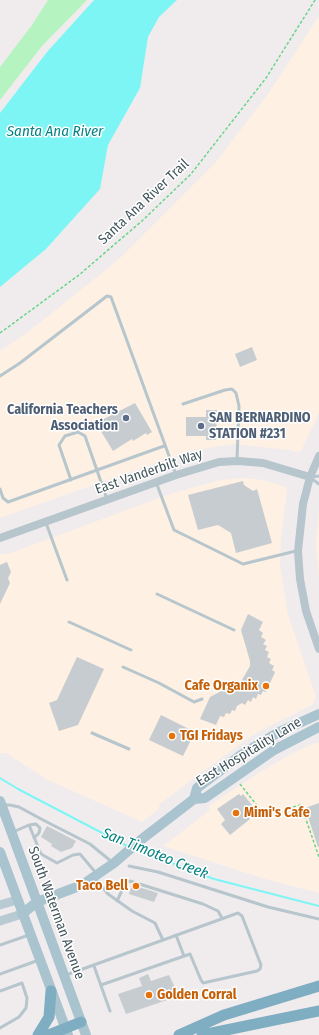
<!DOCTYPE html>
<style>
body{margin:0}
canvas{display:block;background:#f0eced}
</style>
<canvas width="319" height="1035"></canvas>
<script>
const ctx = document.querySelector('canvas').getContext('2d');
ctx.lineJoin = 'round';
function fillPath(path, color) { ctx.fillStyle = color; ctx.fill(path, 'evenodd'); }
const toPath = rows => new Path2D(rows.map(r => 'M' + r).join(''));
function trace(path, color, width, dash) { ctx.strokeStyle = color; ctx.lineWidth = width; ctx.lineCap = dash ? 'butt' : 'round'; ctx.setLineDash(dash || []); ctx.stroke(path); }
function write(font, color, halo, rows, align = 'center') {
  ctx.font = font + ' "Fira Sans Condensed",sans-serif'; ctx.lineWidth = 3; ctx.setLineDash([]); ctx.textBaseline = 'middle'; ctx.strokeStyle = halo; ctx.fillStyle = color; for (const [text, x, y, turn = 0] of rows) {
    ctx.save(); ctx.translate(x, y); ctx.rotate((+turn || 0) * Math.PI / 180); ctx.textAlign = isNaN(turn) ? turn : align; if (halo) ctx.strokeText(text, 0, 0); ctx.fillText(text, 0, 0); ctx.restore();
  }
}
fillPath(toPath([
 [319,16,319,413,301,451,297,452,289,450,234,444,190,451,0,518,0,351,28,332,117,261,216,162,268,94],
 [243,478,263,480,286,487,287,491,281,537,280,566,288,615,316,697,312,705,254,734,158,805,160,808,142,822,46,779,6,753,0,753,0,554,8,554,170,494,220,480],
 [319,510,319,578,316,543],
 [315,743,319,743,319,893,265,879,163,846,209,811,210,805,262,771,291,754]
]), '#fef0e3');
fillPath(toPath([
 [48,0,87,0,42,46,0,100,0,67,32,25]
]), '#b5f3c0');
fillPath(toPath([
 [94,0,177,0,159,17,148,37,140,88,108,145,100,189,46,249,0,287,0,113,47,52]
]), '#7ef5f5');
trace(toPath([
 [0,778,18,789,129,847],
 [135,849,214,879,319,906]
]), '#7ef5f5', 2);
fillPath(toPath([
 [252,347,257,360,240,367,235,354],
 [135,403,152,432,147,435,146,433,133,441,132,439,113,451,96,423],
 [206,410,217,410,216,440,206,440,206,436,186,436,186,417,206,417],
 [243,481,244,485,253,491,257,489,272,543,236,553,231,533,218,525,198,530,188,495],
 [7,562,11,572,8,578,10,583,0,604,0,565],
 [248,614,263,622,259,630,263,633,261,637,266,640,263,644,267,646,265,650,269,652,267,657,271,659,269,663,274,666,272,670,275,672,266,692,263,691,261,695,258,694,256,699,253,697,251,702,248,700,245,705,242,703,237,706,235,711,232,710,230,714,226,713,224,717,220,716,216,725,200,719,210,697,242,680,250,666,250,661,241,630],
 [77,657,104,669,78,725,59,731,49,703,57,700],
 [161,715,195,732,183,756,149,740],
 [239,794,241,796,243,794,256,810,248,816,250,819,230,835,221,824,225,820,217,809],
 [319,803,319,847,318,847,305,808],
 [47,826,76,841,72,848,61,852,51,846,52,844,41,837],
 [132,885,158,893,154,902,129,894],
 [148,974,151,981,169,975,179,996,126,1014,118,994,142,986,139,978]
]), '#c6ccd0');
trace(toPath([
 [0,333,79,275,143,220,191,174,266,78,315,0],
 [240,784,263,813,271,815],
 [293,807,301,805,319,857]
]), '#6ad48a', 1.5, [3, 2]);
trace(toPath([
 [0,376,20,363,107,296,111,297,176,475],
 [183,404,225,390,232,389,236,393,239,406,237,459],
 [311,477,319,476],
 [311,478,319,484],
 [71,480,59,445,65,436,78,432,85,436,107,499],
 [156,482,174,530,243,564,296,551],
 [0,489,3,498,8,502,164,446],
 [46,523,67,580],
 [157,594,234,630],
 [69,622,131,650],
 [123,667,159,683,194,702,202,699],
 [92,733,129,749],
 [3,805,10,805,19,807,43,820,90,844,112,862],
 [29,825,36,824,40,828,39,833,34,838],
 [13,832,29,825,41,854,57,863,73,855,80,854,96,873],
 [129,866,158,872,268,907,319,919],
 [95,878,108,894,132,911,155,923,163,940],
 [117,901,125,884,130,881,203,904,218,911,222,918],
 [176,935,184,956],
 [0,945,29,935],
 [94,966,110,1011],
 [0,974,39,960],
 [66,975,238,913,242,916,261,965,260,969,257,971,203,983,201,980,190,954,101,985],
 [0,991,22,983,27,998,26,1008,19,1017,0,1028]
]), '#b6c6cc', 3);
trace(toPath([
 [319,456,310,477,303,504,298,551,300,579,306,611,319,649],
 [0,538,176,475,219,462,238,461,263,463,310,477]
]), '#b6c6cc', 8);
trace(toPath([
 [0,905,17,900],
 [0,921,22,914]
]), '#b8cbd3', 9);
trace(toPath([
 [194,799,197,788,241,755,279,732,319,714],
 [0,801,86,1035],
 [0,852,68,1035],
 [22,914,37,902,82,885,114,863,142,839,194,799,205,798,274,750,319,727]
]), '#a9c4cf', 10);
trace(toPath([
 [38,1035,49,1017,51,991],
 [48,1035,81,1022],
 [179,1035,224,1015,319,986],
 [202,1035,319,1011]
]), '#7fadc2', 11);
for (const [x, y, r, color] of [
 [126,418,4,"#5c6f8a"],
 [201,426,4,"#5c6f8a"],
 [266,686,4,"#e8710a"],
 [172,736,4,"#e8710a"],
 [236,813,4,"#e8710a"],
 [136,886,4,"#e8710a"],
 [149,995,4,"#e8710a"]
]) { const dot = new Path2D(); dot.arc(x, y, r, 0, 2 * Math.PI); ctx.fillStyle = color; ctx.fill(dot); trace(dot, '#fff', 1.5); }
write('14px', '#43565c', '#fff', [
 ["Santa Ana River Trail",144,202,-43],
 ["East Vanderbilt Way",149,472,-19],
 ["East Hospitality Lane",249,752,-31],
 ["South Waterman Avenue",56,913,70]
]);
write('bold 14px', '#4e5e75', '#fff', [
 ["California Teachers",118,410],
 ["Association",118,426],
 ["SAN BERNARDINO",209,418,"left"],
 ["STATION #231",209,434,"left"]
], 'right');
write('bold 14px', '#c56008', '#fff', [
 ["Cafe Organix",258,686,"right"],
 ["TGI Fridays",180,736],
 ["Mimi's Cafe",244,813],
 ["Taco Bell",128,886,"right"],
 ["Golden Corral",157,995]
], 'left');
write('italic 15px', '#058282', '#fff', [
 ["Santa Ana River",55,132],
 ["San Timoteo Creek",155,854,22]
]);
</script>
